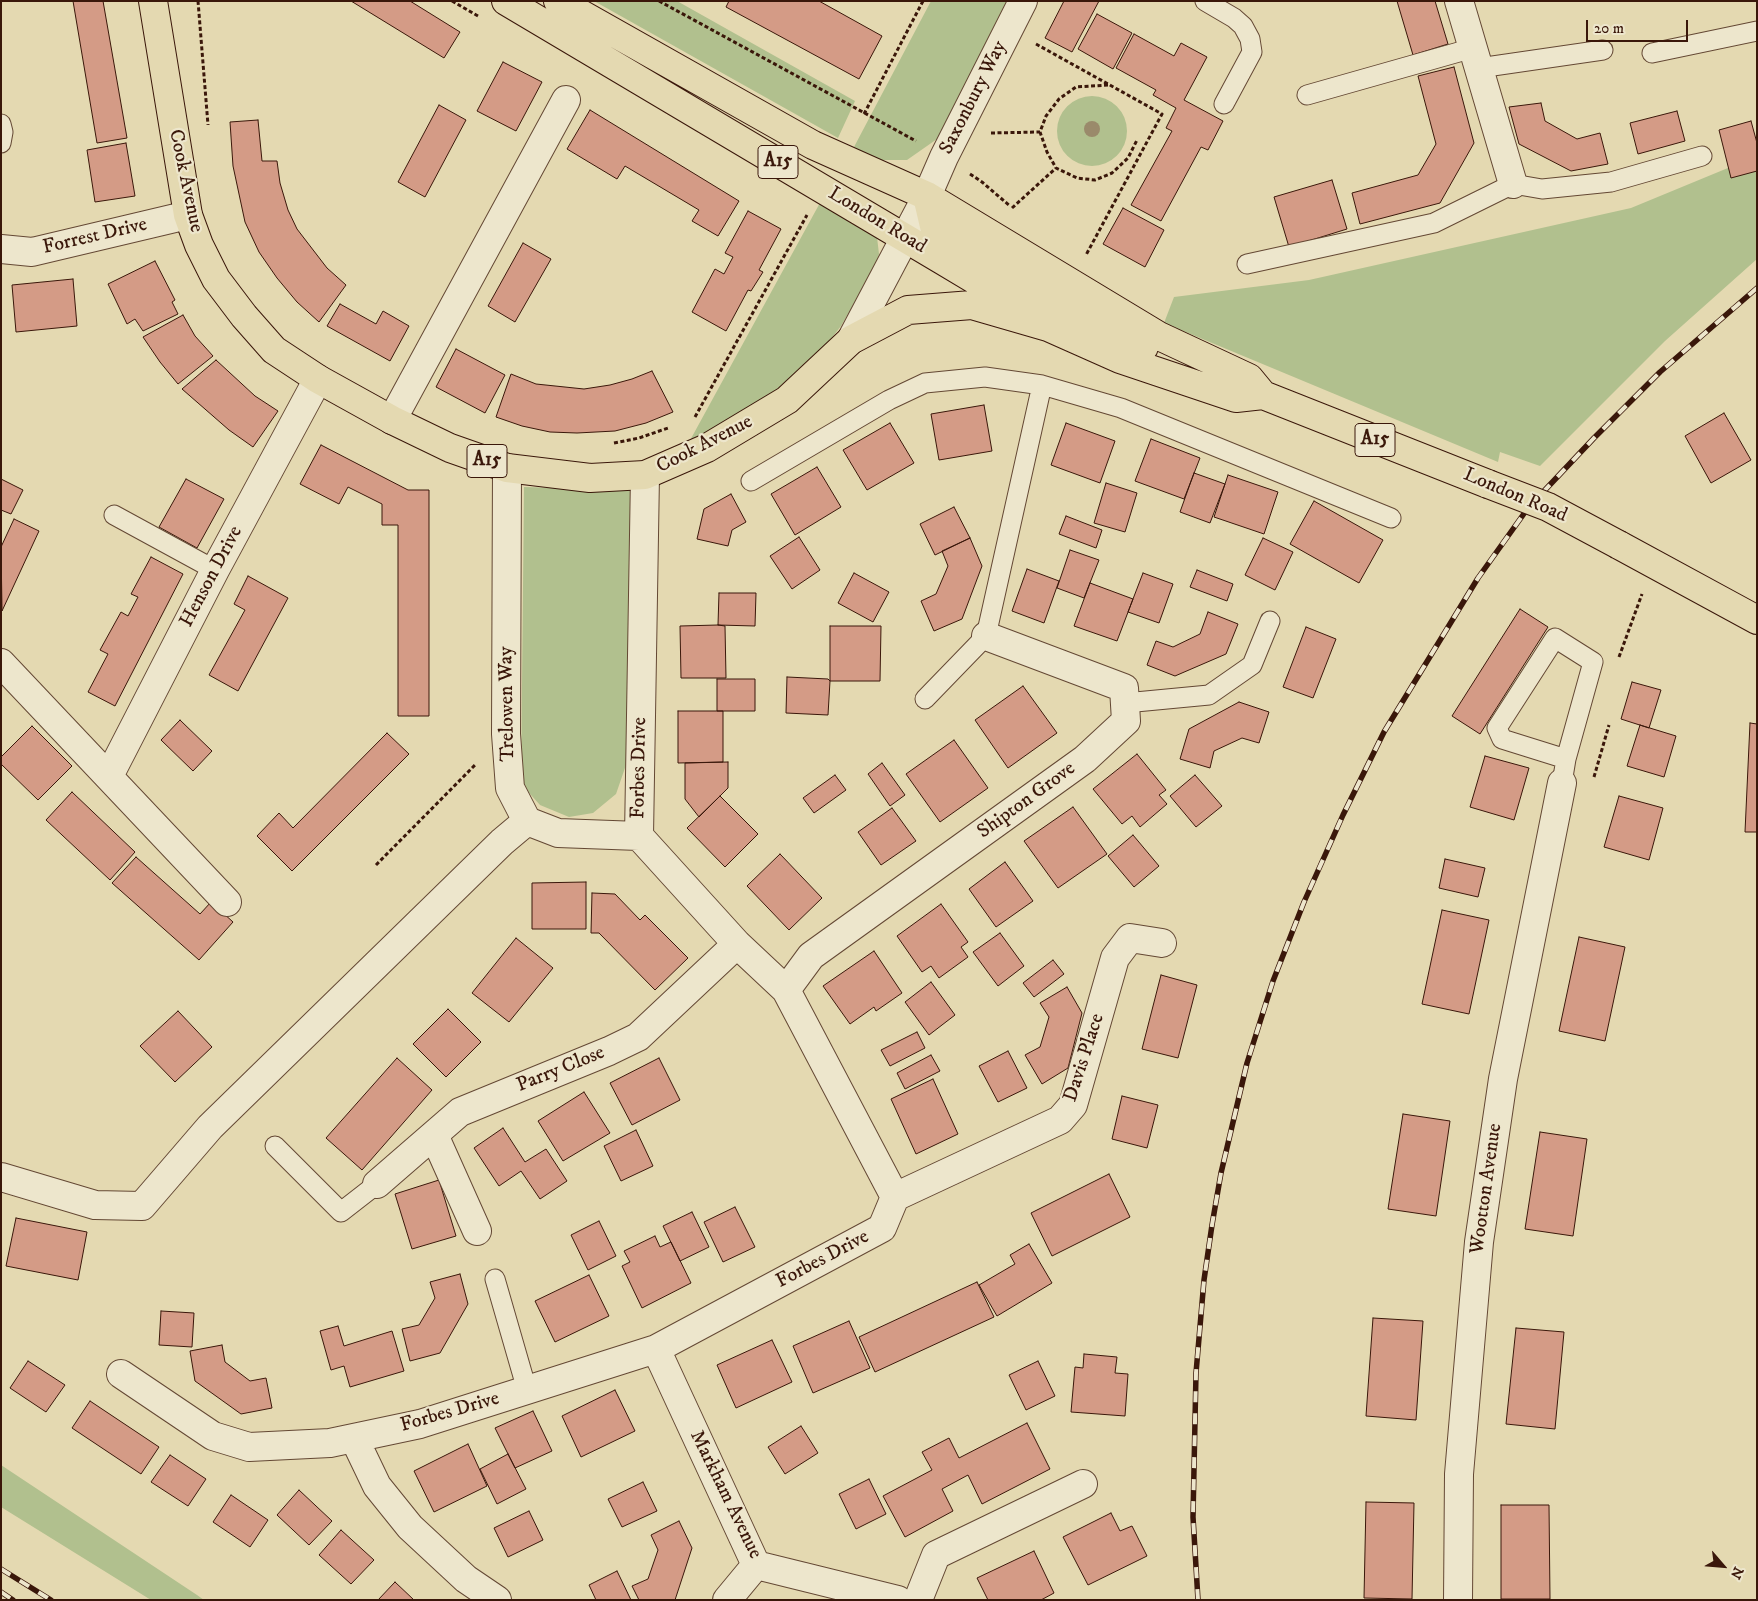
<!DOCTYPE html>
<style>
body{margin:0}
#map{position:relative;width:1758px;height:1601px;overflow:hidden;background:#e4d9b1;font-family:"IM FELL DW Pica",serif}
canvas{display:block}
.frame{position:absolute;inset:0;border:2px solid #3a170a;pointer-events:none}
.north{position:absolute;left:1698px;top:1541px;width:50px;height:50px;-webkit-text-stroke:4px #ede6cc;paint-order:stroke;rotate:117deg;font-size:14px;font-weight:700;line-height:20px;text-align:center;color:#3a170a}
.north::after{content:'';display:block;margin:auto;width:18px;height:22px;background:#3a170a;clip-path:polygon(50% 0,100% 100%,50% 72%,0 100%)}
.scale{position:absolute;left:1586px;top:20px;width:102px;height:22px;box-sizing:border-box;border:2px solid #3a170a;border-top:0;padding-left:6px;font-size:15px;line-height:18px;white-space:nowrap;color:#3a170a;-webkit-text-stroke:4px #ede6cc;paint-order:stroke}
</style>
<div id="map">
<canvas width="1758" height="1601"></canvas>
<div class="frame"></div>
<div class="north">N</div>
<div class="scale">20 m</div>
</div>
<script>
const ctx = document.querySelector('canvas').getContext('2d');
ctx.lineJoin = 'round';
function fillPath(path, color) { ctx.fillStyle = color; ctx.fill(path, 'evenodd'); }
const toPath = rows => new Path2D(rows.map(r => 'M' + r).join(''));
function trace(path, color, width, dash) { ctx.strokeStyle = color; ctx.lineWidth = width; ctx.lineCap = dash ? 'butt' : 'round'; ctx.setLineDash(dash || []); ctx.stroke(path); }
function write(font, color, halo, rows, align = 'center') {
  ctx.font = font + ' "IM FELL DW Pica",serif'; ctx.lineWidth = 4.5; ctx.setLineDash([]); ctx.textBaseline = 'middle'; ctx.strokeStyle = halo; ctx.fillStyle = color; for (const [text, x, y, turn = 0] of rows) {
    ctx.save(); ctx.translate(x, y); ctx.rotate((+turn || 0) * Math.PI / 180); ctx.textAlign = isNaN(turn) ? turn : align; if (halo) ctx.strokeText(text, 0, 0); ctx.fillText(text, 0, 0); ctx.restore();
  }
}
fillPath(toPath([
 [594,1,677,1,855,101,838,138],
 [931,1,1010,1,937,139,907,160,876,160,854,147],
 '1057 131a35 35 0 1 1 70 0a35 35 0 1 1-70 0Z',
 [1757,156,1757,259,1665,341,1540,466,1500,452,1498,462,1164,323,1174,297,1309,280,1631,208],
 [821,201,877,237,879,254,877,264,841,326,812,363,750,410,688,444],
 [524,487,631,490,626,765,616,794,593,813,569,817,540,805,521,784],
 [1,1465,197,1595,204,1600,151,1600,1,1507]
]), '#b1c08e');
const building = toPath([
 [73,1,103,1,127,138,97,143,73,1],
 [351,1,410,1,460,32,444,58,351,1],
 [729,1,819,1,882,36,859,79,726,7,729,1],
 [1064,1,1099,1,1072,52,1045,38,1064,1],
 [1397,1,1435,1,1448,44,1413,55,1397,1],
 [1097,14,1132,33,1113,69,1078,49,1097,14],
 [1134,34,1174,56,1181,43,1207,57,1184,100,1223,121,1208,150,1201,147,1161,221,1131,205,1172,131,1166,128,1176,108,1153,95,1156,90,1116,68,1134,34],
 [503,62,542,82,516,131,477,111,503,62],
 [1454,67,1474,143,1440,203,1360,224,1352,193,1418,175,1436,144,1418,76,1454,67],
 [1541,103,1545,121,1577,139,1600,133,1608,164,1571,171,1519,144,1509,107,1541,103],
 [439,105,466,120,425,197,398,182,439,105],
 [590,110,739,201,718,236,692,221,699,210,625,166,617,179,567,149,590,110],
 [1677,111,1685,141,1638,154,1630,123,1677,111],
 [258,120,262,161,277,161,280,183,288,210,297,229,327,268,346,285,319,322,297,302,277,278,259,252,245,222,233,166,230,122,258,120],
 [1751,121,1757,143,1757,171,1731,178,1719,130,1751,121],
 [126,143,135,196,95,202,87,150,126,143],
 [1332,180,1347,229,1289,247,1274,197,1332,180],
 [1123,208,1164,230,1145,267,1103,244,1123,208],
 [748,211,781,229,759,270,763,272,751,291,748,290,726,331,692,312,715,269,724,274,733,257,725,253,748,211],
 [523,243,551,259,515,322,488,306,523,243],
 [155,261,175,300,172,302,178,314,143,331,135,319,127,324,108,284,155,261],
 [73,279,77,326,16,332,12,285,73,279],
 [340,304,376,324,383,311,409,326,390,361,327,326,340,304],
 [183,315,195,336,213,356,178,384,160,362,143,337,183,315],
 [456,349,505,375,485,413,436,387,456,349],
 [216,360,255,396,278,411,253,447,229,430,182,389,216,360],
 [652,371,673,412,646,423,615,431,577,433,550,432,522,426,496,417,511,374,536,384,584,389,610,385,632,379,652,371],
 [984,405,992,451,939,460,931,414,984,405],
 [1724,413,1751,460,1711,483,1685,436,1724,413],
 [890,423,914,463,867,490,843,450,890,423],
 [1066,423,1115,441,1100,483,1051,465,1066,423],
 [1151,439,1200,458,1184,499,1135,481,1151,439],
 [321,445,408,490,429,490,429,716,398,716,398,525,382,525,382,504,348,487,339,504,300,484,321,445],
 [817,467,841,507,795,535,771,494,817,467],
 [1194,473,1225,484,1210,523,1180,512,1194,473],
 [1228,475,1278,492,1264,534,1214,517,1228,475],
 [1,479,23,490,11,514,1,510,1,479],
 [186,479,224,499,197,548,159,527,186,479],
 [1106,483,1137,493,1125,532,1094,523,1106,483],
 [731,494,746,522,732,530,728,546,697,539,704,509,731,494],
 [1314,501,1383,540,1359,583,1290,544,1314,501],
 [954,507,970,538,935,555,920,524,954,507],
 [1066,516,1102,530,1096,548,1059,534,1066,516],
 [14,519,39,531,2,611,1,547,14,519],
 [799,537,820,570,792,589,770,556,799,537],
 [970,538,982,566,962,619,934,631,921,601,936,594,948,566,942,551,970,538],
 [1263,538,1293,552,1275,590,1245,575,1263,538],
 [1070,550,1099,560,1084,598,1057,588,1070,550],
 [151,557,183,574,115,706,88,692,108,654,100,650,121,612,128,616,138,597,131,594,151,557],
 [1027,569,1059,581,1044,623,1012,611,1027,569],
 [1197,570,1233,584,1227,601,1190,587,1197,570],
 [854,573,889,592,873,622,838,603,854,573],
 [1143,573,1173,584,1159,623,1128,612,1143,573],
 [248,576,288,598,238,691,209,675,245,610,234,604,248,576],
 [1090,583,1133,599,1117,641,1074,626,1090,583],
 [719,593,756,593,755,626,718,625,719,593],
 [1520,609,1548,627,1480,734,1452,716,1520,609],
 [1208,612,1238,624,1226,654,1175,676,1147,665,1156,641,1173,647,1200,634,1208,612],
 [718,625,725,626,726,678,681,678,680,626,718,625],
 [830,626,881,626,880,681,830,681,830,626],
 [1306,627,1336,639,1313,698,1283,687,1306,627],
 [787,677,828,679,830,681,828,715,786,713,787,677],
 [717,679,755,679,755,711,717,711,717,679],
 [1632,682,1661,690,1649,728,1621,719,1632,682],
 [1023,686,1057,733,1008,768,975,720,1023,686],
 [1239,702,1269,712,1259,743,1242,738,1214,751,1210,768,1180,759,1189,729,1239,702],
 [678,711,723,711,723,762,678,763,678,711],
 [180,720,212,751,193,771,161,740,180,720],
 [1750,723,1757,724,1757,832,1745,832,1750,723],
 [1640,725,1676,736,1664,777,1627,766,1640,725],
 [32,726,72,766,38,800,1,764,1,757,32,726],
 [387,733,409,754,292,871,257,836,279,813,293,828,387,733],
 [954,740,988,788,940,822,906,774,954,740],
 [1137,754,1166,790,1159,795,1167,804,1140,827,1132,816,1122,824,1093,789,1137,754],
 [1485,756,1529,768,1514,820,1470,807,1485,756],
 [728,762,728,788,699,817,685,799,685,763,728,762],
 [882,763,905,795,890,806,868,774,882,763],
 [835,775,846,790,814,813,803,798,835,775],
 [1195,775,1222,806,1196,827,1170,796,1195,775],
 [72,792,135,852,110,880,46,820,72,792],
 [720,796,758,834,725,867,687,828,720,796],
 [1619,796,1663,808,1649,860,1604,847,1619,796],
 [1073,807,1107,854,1058,888,1024,841,1073,807],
 [892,808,916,841,881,865,858,832,892,808],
 [1133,835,1159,866,1134,887,1108,856,1133,835],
 [780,854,822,898,789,930,747,886,780,854],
 [136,857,200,914,211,902,233,922,199,960,112,883,136,857],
 [1445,859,1485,868,1478,897,1439,888,1445,859],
 [1005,862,1033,901,996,927,969,889,1005,862],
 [586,882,586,929,532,929,532,883,586,882],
 [592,893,615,894,640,920,645,915,688,958,655,990,599,933,591,933,592,893],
 [941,904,968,942,961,947,968,957,939,978,931,966,922,972,897,936,941,904],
 [1442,910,1489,920,1469,1014,1422,1004,1442,910],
 [1000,933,1024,966,998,986,973,952,1000,933],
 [1579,937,1625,947,1605,1041,1559,1031,1579,937],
 [516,938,553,968,509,1022,472,993,516,938],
 [874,951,902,993,876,1011,874,1007,850,1024,823,986,874,951],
 [1053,960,1064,974,1034,997,1023,983,1053,960],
 [1161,975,1197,985,1178,1058,1142,1049,1161,975],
 [931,982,955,1015,929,1035,905,1002,931,982],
 [1067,987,1082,1013,1068,1068,1042,1084,1025,1055,1040,1047,1049,1017,1040,1003,1067,987],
 [448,1009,481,1042,446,1077,413,1044,448,1009],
 [178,1011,212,1047,175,1082,140,1046,178,1011],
 [917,1032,925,1048,890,1066,881,1050,917,1032],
 [1008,1051,1027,1088,998,1102,979,1066,1008,1051],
 [931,1055,940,1071,905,1089,897,1073,931,1055],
 [397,1058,432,1090,362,1170,326,1138,397,1058],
 [659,1058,680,1100,632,1125,610,1083,659,1058],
 [933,1079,958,1134,916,1154,891,1099,933,1079],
 [584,1092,610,1133,563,1161,538,1121,584,1092],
 [1122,1096,1158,1105,1147,1148,1112,1139,1122,1096],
 [1403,1114,1450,1121,1436,1216,1388,1209,1403,1114],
 [503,1128,525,1162,546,1149,567,1181,540,1199,521,1171,499,1186,474,1148,503,1128],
 [636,1130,653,1166,621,1181,604,1146,636,1130],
 [1540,1132,1587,1139,1573,1236,1525,1229,1540,1132],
 [1109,1174,1130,1217,1052,1256,1031,1213,1109,1174],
 [439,1180,456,1236,412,1249,395,1194,439,1180],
 [735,1207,755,1247,723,1262,704,1222,735,1207],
 [692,1212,709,1247,680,1261,663,1226,692,1212],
 [16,1218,87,1232,78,1280,6,1266,16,1218],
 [599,1221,616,1256,588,1270,571,1235,599,1221],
 [655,1236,660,1247,671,1242,691,1283,642,1308,622,1266,630,1262,624,1251,655,1236],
 [1029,1244,1052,1283,997,1316,979,1285,1015,1264,1010,1255,1029,1244],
 [460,1274,468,1304,440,1353,410,1361,402,1329,419,1325,435,1298,430,1282,460,1274],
 [589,1275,609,1316,555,1342,535,1301,589,1275],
 [977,1282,994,1317,875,1372,859,1337,977,1282],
 [161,1311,194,1313,192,1347,159,1345,161,1311],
 [1373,1318,1423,1321,1416,1420,1366,1416,1373,1318],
 [849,1321,870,1368,813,1393,793,1346,849,1321],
 [338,1326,344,1346,392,1331,404,1371,350,1387,344,1366,331,1370,320,1331,338,1326],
 [1516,1328,1564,1332,1555,1429,1506,1424,1516,1328],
 [772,1340,792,1382,736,1408,717,1365,772,1340],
 [222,1345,225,1362,250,1381,266,1378,272,1408,241,1414,195,1381,190,1351,222,1345],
 [1084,1354,1117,1357,1115,1373,1128,1374,1125,1416,1071,1412,1075,1367,1083,1368,1084,1354],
 [28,1361,65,1385,46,1412,10,1388,28,1361],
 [1038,1361,1055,1396,1026,1410,1009,1375,1038,1361],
 [615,1390,635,1431,581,1457,562,1416,615,1390],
 [90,1401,159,1447,141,1474,72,1428,90,1401],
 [533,1411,552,1451,515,1468,495,1428,533,1411],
 [1027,1423,1050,1469,982,1504,968,1475,942,1489,953,1511,905,1537,883,1496,932,1470,922,1452,949,1438,959,1458,1027,1423],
 [801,1426,818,1453,785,1474,768,1447,801,1426],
 [468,1444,487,1486,434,1512,414,1471,468,1444],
 [508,1454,526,1489,497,1504,480,1469,508,1454],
 [170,1455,206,1479,188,1506,151,1482,170,1455],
 [869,1479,886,1514,856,1529,839,1494,869,1479],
 [643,1482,657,1511,622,1527,608,1499,643,1482],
 [299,1490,332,1521,309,1545,277,1515,299,1490],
 [231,1495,268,1520,250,1547,213,1522,231,1495],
 [1366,1502,1414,1503,1412,1599,1364,1598,1366,1502],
 [1501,1505,1549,1505,1550,1599,1501,1599,1501,1505],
 [529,1511,543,1540,508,1557,494,1528,529,1511],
 [1111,1513,1120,1531,1132,1526,1147,1556,1088,1585,1063,1537,1111,1513],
 [679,1521,692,1548,675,1600,639,1600,632,1586,648,1579,658,1550,651,1535,679,1521],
 [341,1530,374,1560,351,1584,319,1555,341,1530],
 [1034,1551,1054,1593,1041,1600,988,1600,977,1578,1034,1551],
 [617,1571,631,1600,596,1600,589,1585,617,1571],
 [395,1582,414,1600,378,1600,395,1582]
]);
fillPath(building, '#d49b86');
trace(building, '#3a170a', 1);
const lane = toPath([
 [1205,1,1234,18,1243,26,1250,39,1252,52,1224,104],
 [1652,53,1757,31],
 [1479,68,1603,50],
 [1307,95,1473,48],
 [1,124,3,132,1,143],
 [1247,264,1434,223,1513,184,1542,189,1611,182,1702,156],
 [751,481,889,400,925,383,985,377,1042,385,1121,408,1391,518],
 [114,515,215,570],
 [925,699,986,636,1042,385],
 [1125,703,1209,695,1252,665,1270,621],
 [1562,783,1566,759,1593,662,1555,638,1497,728,1502,739,1566,759],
 [275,1146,341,1212,377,1184],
 [495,1279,527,1390]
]);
const street = toPath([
 [1459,1,1513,184],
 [1,249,32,252,188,215],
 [851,340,927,196,944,157,1023,1],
 [392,420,566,100],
 [507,468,506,734,510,788,527,821,558,833,639,836],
 [1,663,227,902],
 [109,776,215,570,318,379],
 [786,990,811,956,1085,759,1126,721,1124,688,986,636],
 [434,1135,477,1231],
 [1,1177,95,1205,142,1206,210,1127,502,842,527,821],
 [377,1184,460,1112,609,1051,638,1037,737,944],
 [895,1197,1060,1120,1073,1105,1115,958,1130,938,1162,943],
 [656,1349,756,1565],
 [121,1374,213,1436,249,1447,330,1443,420,1424,656,1349,882,1228,895,1197,786,990,737,944,639,836,645,475],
 [354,1438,377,1486,410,1527,466,1579,497,1600],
 [756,1565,898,1600],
 [727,1600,756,1565],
 [918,1600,936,1555,1083,1484],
 [1458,1600,1459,1474,1479,1242,1503,1079,1562,783]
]);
const primary = toPath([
 [153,1,188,215,199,245,216,279,244,316,274,350,318,379,392,420,450,448,507,468,590,478,645,475,707,448,787,400,851,340,908,310,972,305,1048,327],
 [506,1,942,260,1002,296,1048,327,1120,359,1236,398,1263,395,1488,484],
 [558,1,813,145,927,196,1159,336,1249,378,1263,395],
 [927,196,934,226,954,241,1045,295,1144,347],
 [1619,545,1757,620]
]);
trace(lane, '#644834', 21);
trace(street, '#644834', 30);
trace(primary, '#3a170a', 30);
trace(toPath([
 [198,1,208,125],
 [452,1,478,16],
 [659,1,916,141],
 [1036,44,1162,114,1086,255],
 [1108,85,1076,87,1059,99,1046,116,1040,132,1047,152,1056,168,1077,178,1095,180,1112,173,1128,158,1137,140],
 [864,114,923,1],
 [991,133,1040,132],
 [970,174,982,182,1010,206],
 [1012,208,1056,168],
 [695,417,807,215],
 [614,443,639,438,668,428],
 [1619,657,1642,594],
 [1594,777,1609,725],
 [376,865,476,764]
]), '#3a170a', 3, [4, 2.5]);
trace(lane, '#ede6cc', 19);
trace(street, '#ede6cc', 28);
trace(primary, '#e4d9b1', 28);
const rail = toPath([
 [1,1569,51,1600],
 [1,1592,13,1600],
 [1198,1600,1193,1517,1196,1373,1204,1280,1212,1225,1221,1173,1247,1063,1273,981,1304,902,1343,815,1384,732,1478,578,1528,508,1594,438,1660,372,1757,288]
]);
trace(rail, '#3a170a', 5.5);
trace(rail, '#ede6cc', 4, [11]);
const primaryBridge = toPath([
 [1488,484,1548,507,1619,545]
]);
trace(primaryBridge, '#3a170a', 30, []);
trace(primaryBridge, '#e4d9b1', 28);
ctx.fillStyle = '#9a8a6b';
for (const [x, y] of [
 [1092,129]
]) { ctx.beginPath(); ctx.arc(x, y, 8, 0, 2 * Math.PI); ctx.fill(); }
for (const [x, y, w] of [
 [778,162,40],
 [1375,440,40],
 [487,461,40]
]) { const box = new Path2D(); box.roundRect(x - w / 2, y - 16.5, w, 33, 4); ctx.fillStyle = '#ede6cc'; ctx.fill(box); trace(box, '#3a170a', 1); }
write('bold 19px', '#3a170a', null, [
 ["A15",778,162],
 ["A15",1375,440],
 ["A15",487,461]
]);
write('20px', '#3a170a', '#ede6cc', [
 ["Saxonbury Way",974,98,-63],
 ["Cook Avenue",185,181,78],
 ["London Road",877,221,31],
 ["Forrest Drive",95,237,-13],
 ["Cook Avenue",705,445,-27],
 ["London Road",1515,496,23],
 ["Henson Drive",212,577,-62],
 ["Trelowen Way",508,704,-91],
 ["Forbes Drive",640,768,-89],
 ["Shipton Grove",1027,801,-36],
 ["Davis Place",1085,1058,-72],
 ["Parry Close",561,1070,-22],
 ["Wootton Avenue",1487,1189,-82],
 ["Forbes Drive",823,1260,-28],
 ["Forbes Drive",450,1413,-16],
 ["Markham Avenue",725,1495,64]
]);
</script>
